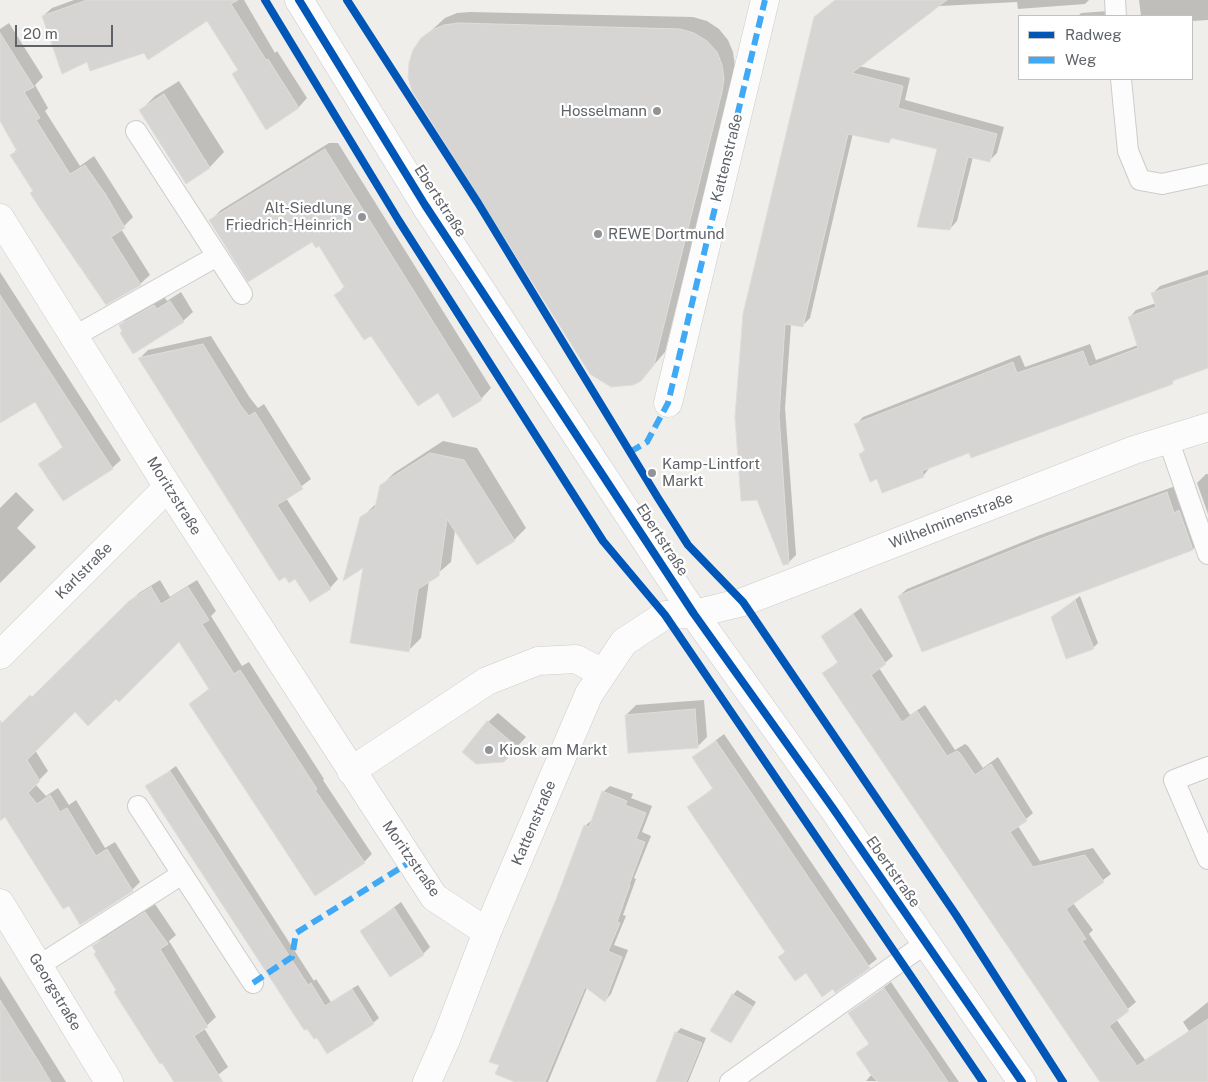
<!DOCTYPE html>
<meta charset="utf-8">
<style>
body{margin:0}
#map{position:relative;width:1208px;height:1082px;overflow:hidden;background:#efeeea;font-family:"Public Sans",sans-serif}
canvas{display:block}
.legend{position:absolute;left:1018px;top:15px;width:175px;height:65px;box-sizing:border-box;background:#fff;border:1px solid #bfc1c3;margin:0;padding:6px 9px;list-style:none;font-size:15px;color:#5f6368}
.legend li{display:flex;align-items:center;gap:10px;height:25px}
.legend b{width:25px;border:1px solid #bfc1c3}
.scale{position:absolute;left:15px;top:25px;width:98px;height:22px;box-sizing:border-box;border:2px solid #5f6368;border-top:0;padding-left:6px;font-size:15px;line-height:18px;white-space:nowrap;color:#5f6368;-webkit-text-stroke:4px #fff;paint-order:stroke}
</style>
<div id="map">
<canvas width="1208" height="1082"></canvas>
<ul class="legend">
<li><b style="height:6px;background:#0057b8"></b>Radweg</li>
<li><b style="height:6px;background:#3fa9f5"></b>Weg</li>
</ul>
<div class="scale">20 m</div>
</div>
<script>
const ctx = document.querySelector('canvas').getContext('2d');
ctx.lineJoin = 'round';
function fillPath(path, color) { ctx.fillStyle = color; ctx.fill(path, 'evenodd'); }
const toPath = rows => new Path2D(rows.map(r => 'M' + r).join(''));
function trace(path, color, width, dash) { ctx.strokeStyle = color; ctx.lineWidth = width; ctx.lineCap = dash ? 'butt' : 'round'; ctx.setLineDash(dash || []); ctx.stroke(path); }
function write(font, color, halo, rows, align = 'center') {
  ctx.font = font + ' "Public Sans",sans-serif'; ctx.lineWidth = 4.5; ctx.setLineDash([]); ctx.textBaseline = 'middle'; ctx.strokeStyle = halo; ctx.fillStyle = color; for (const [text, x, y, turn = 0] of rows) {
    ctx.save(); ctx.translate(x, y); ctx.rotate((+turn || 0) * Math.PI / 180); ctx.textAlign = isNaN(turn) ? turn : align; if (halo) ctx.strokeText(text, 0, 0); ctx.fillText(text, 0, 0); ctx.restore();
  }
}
fillPath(toPath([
 [74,0,244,0,275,53,277,51,307,98,299,107,267,128,233,74,239,69,207,19,145,51,88,60,43,16,52,8],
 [835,0,924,0,859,66,910,78,905,100,1004,127,997,153,989,161,973,157,957,221,950,229,938,148,893,137,889,142,853,133,810,318,803,325,791,324,785,408,796,555,788,563,758,498,815,17],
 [939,0,1089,0,1085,4,1018,9,1017,2,940,6],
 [1139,0,1208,0,1208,20,1192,21,1192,16,1141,16],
 [1108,11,1109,16,1078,16,1081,13],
 [470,12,693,17,707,21,719,29,728,40,733,52,735,66,733,79,665,352,641,380,422,39,445,18,457,13],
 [9,23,43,77,35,85,48,108,45,111,80,166,94,156,133,217,121,229,150,275,140,284,106,303,79,262,77,263,32,193,34,191,11,156,17,149,0,119,0,29],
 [179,81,224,152,210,167,186,182,141,110,155,96],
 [329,143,338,143,491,388,481,399,439,391,372,334,336,295,345,286,320,244,313,240,210,221,221,210],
 [1208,270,1208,334,1172,383,970,451,930,467,924,475,883,491,877,477,861,454,865,449,856,425,863,417,1020,355,1025,367,1090,344,1096,360,1138,345,1129,318,1136,310,1156,303,1152,294,1160,286],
 [0,272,121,460,112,468,40,465,64,446,35,400,0,406],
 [181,292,193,312,183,321,124,331,120,325,130,316,164,296,167,301],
 [211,336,250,398,258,408,264,404,311,479,286,498,338,579,330,588,295,577,140,358,148,350],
 [443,441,477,448,526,528,514,540,455,530,451,562,429,581,421,638,409,650,364,566,361,518,377,503,381,486,394,473],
 [1206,474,1208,474,1208,514,1197,483],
 [1181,484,1200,542,1193,549,923,651,899,596,907,589,1040,535],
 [16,492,34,510,17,528,36,547,0,583,0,508],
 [160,580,170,597,197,580,216,611,211,616,242,666,249,662,324,779,323,780,372,854,364,862,191,704,210,688,180,640,116,697,75,710,35,750,48,771,35,784,46,796,58,788,69,805,76,800,105,848,115,842,140,882,132,890,69,904,0,806,0,730,139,593],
 [1080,596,1098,643,1093,648,1052,617],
 [861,608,893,656,879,668,910,715,925,705,955,750,965,744,968,746,983,768,998,757,1033,813,1018,826,1040,861,1093,848,1111,874,1073,903,1093,930,1089,934,1136,1002,1116,1019,1145,1060,1189,1031,1183,1022,1208,1002,1208,1082,1102,1082,824,673,839,661,822,636],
 [704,700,707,737,697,747,626,715,636,705],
 [498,713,526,737,504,761,488,722],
 [724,734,877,959,836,991,806,972,787,952,689,807,713,788,694,757],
 [176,766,314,981,316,979,331,1002,358,985,379,1018,373,1023,317,1036,307,1027,147,787],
 [610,786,633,794,631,798,652,806,642,832,651,836,634,878,636,879,623,915,626,916,614,945,628,950,611,994,605,1001,587,988,548,1082,519,1082,559,898,585,826,593,819,603,792],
 [401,902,430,947,423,954,362,931],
 [155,904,176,935,169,941,216,1017,204,1028,228,1067,209,1082,176,1082,117,990,94,946,103,937],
 [0,976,66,1082,0,1082],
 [891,982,959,1082,866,1081,872,1074,858,1054,870,1043,850,1013],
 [737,990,756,1002,731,1042,733,995],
 [681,1028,706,1038,688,1082,656,1082,676,1033]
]), '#0003');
const building = toPath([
 [87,0,238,0,231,4,266,60,268,59,299,108,266,130,232,74,238,70,207,21,148,60,144,53,90,71,87,62,62,74,42,16,87,0],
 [835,0,947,0,852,73,903,86,898,108,997,134,990,162,968,157,950,230,917,227,937,149,891,138,889,143,848,134,803,327,785,324,779,416,789,564,783,565,757,500,741,501,735,417,743,314,814,17,835,0],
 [458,23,680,29,694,33,707,41,717,52,722,65,724,79,722,92,654,365,641,381,633,385,611,387,590,374,412,91,408,77,409,63,413,50,421,38,432,30,444,25,458,23],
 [0,33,34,87,24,92,40,118,36,120,70,174,85,165,106,195,125,228,111,237,141,285,106,305,39,207,30,193,33,191,10,155,17,151,0,121,0,33],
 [164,94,210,168,186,184,139,110,164,94],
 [325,149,482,400,453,418,438,393,418,406,371,336,364,340,334,295,345,288,319,246,316,248,312,242,248,282,209,220,325,149],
 [1208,275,1208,368,1172,381,1173,384,971,458,969,453,922,471,924,477,882,493,877,479,870,482,859,454,865,451,854,424,1013,362,1017,373,1083,351,1089,367,1138,348,1128,317,1156,307,1151,293,1208,275],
 [0,295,113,469,63,501,38,464,63,448,35,402,0,423,0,295],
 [170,301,184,322,133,354,120,333,122,331,119,325,154,305,157,309,170,301],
 [203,344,241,406,249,416,255,412,303,489,277,505,331,589,310,602,295,579,289,583,285,577,279,581,138,358,203,344],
 [430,453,464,460,515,541,477,565,447,519,439,576,418,589,409,652,350,643,363,568,343,581,360,517,375,508,380,485,430,453],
 [1167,492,1174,513,1179,510,1193,550,922,652,898,596,1032,542,1167,492],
 [151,587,161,604,188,587,209,620,202,624,234,674,240,670,317,789,315,790,365,863,315,896,189,704,209,689,179,642,119,702,116,699,88,726,75,712,27,760,40,781,28,793,37,804,50,795,60,812,67,808,96,856,107,849,133,891,80,925,69,906,63,909,5,817,0,821,0,720,2,723,30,695,32,697,129,601,151,587],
 [1075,600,1094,649,1066,659,1051,617,1075,600],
 [853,614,886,664,871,675,902,722,917,711,947,756,957,751,960,753,975,775,991,764,1027,821,1010,832,1033,867,1085,855,1104,882,1066,909,1086,939,1082,941,1129,1011,1109,1026,1137,1066,1208,1019,1208,1082,1100,1082,822,673,838,663,821,636,853,614],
 [695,709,698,748,628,753,625,715,695,709],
 [487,721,517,747,504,762,476,764,462,752,487,721],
 [716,741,870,968,835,993,833,989,822,997,806,973,795,981,778,957,785,952,687,807,713,789,692,757,716,741],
 [170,771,308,985,311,983,325,1006,352,989,374,1024,327,1054,317,1038,314,1039,307,1029,304,1030,145,786,170,771],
 [602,791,627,801,625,805,646,813,636,839,645,842,629,885,630,885,617,922,620,923,608,951,622,957,605,1002,585,987,545,1082,515,1082,495,1074,499,1065,489,1062,557,897,584,825,589,827,602,791],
 [394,908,424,955,390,977,360,931,394,908],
 [145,912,168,944,160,949,208,1027,194,1036,223,1082,174,1082,162,1063,160,1064,114,992,116,990,94,954,96,952,92,946,145,912],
 [884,988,928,1052,948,1082,878,1082,871,1075,856,1053,869,1044,848,1013,884,988],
 [732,994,753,1007,731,1043,710,1031,732,994],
 [0,1000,39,1062,51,1082,0,1082,0,1000],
 [675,1032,702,1043,686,1082,656,1082,675,1032]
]);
fillPath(building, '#d6d5d3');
trace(building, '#deddd9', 1);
const lane = toPath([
 [1115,0,1116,16],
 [1121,79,1128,151,1140,180,1162,184,1208,174],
 [136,131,242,294],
 [75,336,217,256],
 [1168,439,1208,554],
 [1208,767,1174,780,1208,859],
 [138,806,253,983],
 [40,965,182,874],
 [730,1082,926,943]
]);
const street = toPath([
 [0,218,168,487,434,897,487,932],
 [668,403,765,0],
 [0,655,168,487],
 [351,771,487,681,538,661,576,659,603,673],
 [0,903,109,1082],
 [427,1082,447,1037,487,932,589,694,624,642,665,615,694,614,743,602,1134,450,1208,427]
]);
const secondary = toPath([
 [299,0,425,205,694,614,832,807,1022,1082]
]);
trace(lane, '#cbcccc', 22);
trace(street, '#cbcccc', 29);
trace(secondary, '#cacacb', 29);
trace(toPath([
 [347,0,478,203,657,498],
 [496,373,603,541,619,559],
 [669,516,688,545,719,577],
 [760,628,956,915,1063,1082]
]), '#cacfcc', 3, [5, 2.5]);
trace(lane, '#fdfcfc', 20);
trace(street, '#fdfcfc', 28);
trace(secondary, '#fdfcfc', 28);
trace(toPath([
 [630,452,647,442,668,403,765,0],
 [253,983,292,957,296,933,410,862]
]), '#3fa9f5', 6, [12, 6]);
trace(toPath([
 [265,0,399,221,603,541,665,615,983,1082],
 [299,0,425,205,694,614,832,807,1022,1082],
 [347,0,478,203,658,498,688,545,743,602,956,915,1063,1082]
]), '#0057b8', 8);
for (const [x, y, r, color] of [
 [657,111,5,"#919496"],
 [362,217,5,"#919496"],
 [598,234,5,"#919496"],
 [652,473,5,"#919496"],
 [489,750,5,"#919496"]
]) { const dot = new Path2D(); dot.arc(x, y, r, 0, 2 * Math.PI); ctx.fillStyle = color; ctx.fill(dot); trace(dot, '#fff', 2); }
write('15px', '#5f6368', '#fff', [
 ["Hosselmann",647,111,"right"],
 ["Alt-Siedlung",352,208,"right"],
 ["Friedrich-Heinrich",352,225,"right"],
 ["REWE Dortmund",608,234],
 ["Kamp-Lintfort",662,464],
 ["Markt",662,481],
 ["Kiosk am Markt",499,750]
], 'left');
write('15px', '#5f6368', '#fff', [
 ["Kattenstraße",727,158,-76],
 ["Ebertstraße",440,201,57],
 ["Moritzstraße",174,496,58],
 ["Wilhelminenstraße",951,521,-21],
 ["Ebertstraße",662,540,57],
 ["Karlstraße",84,571,-45],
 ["Kattenstraße",534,823,-67],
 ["Moritzstraße",411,859,55],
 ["Ebertstraße",893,872,55],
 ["Georgstraße",55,992,59]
]);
</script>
